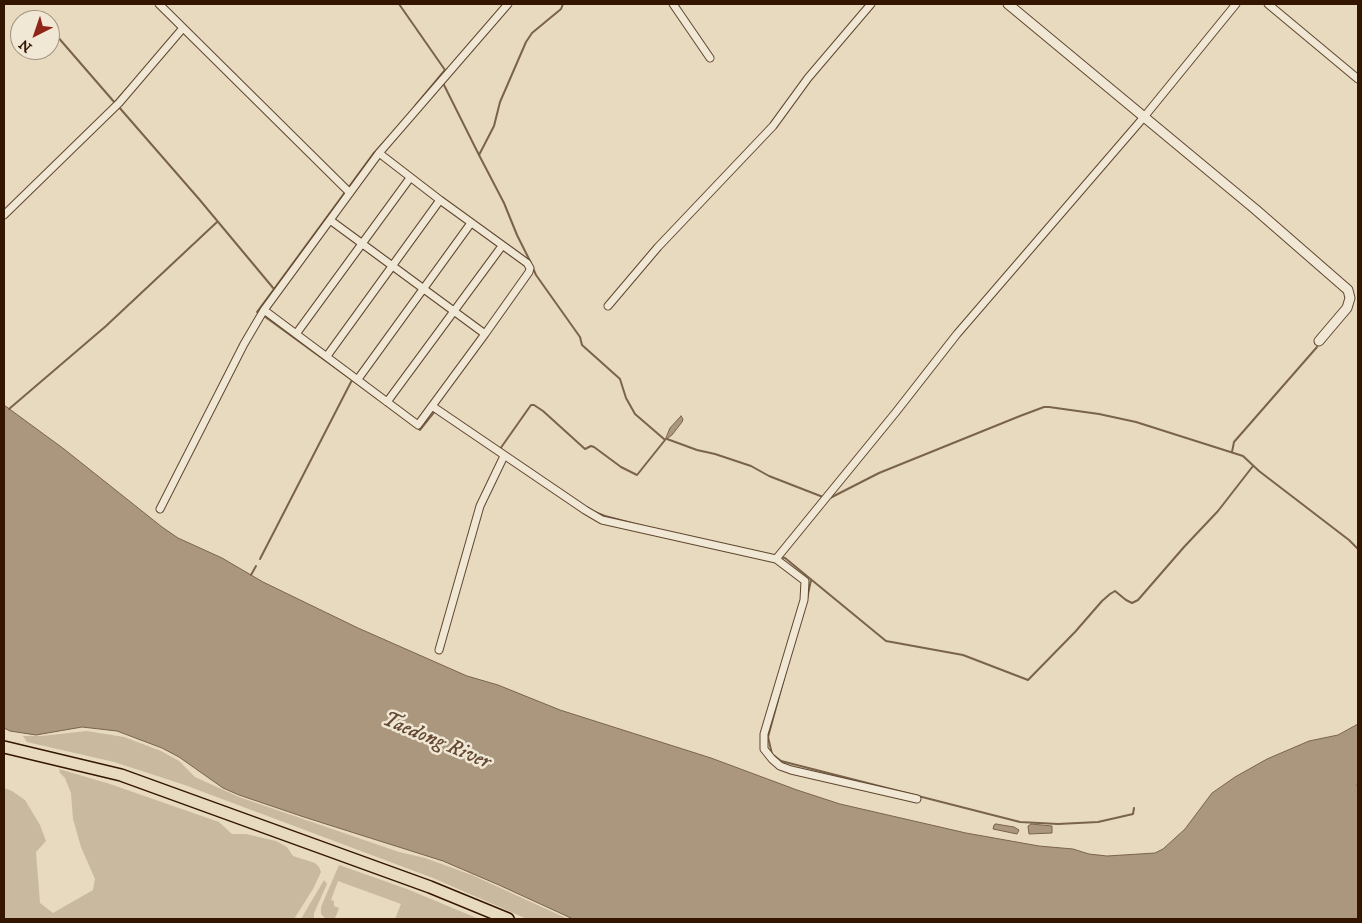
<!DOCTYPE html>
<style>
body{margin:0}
#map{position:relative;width:1362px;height:923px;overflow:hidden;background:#e8dabe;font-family:"IM FELL DW Pica",serif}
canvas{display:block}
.frame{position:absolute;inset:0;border:5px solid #331500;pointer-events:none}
.north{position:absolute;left:10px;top:10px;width:50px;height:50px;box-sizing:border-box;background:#f0e7d5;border:1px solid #a49380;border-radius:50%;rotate:221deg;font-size:14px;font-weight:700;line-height:20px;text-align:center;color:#331500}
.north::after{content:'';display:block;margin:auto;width:18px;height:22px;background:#8f2418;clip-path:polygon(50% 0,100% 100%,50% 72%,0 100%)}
</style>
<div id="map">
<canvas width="1362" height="923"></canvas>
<div class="frame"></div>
<div class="north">N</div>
</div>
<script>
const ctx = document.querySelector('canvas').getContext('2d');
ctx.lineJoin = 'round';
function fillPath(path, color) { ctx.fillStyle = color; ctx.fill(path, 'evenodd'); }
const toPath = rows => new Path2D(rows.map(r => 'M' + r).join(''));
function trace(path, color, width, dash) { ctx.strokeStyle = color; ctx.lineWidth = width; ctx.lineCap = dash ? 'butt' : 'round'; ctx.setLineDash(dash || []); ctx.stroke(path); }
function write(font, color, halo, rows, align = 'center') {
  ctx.font = font + ' "IM FELL DW Pica",serif'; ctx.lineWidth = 5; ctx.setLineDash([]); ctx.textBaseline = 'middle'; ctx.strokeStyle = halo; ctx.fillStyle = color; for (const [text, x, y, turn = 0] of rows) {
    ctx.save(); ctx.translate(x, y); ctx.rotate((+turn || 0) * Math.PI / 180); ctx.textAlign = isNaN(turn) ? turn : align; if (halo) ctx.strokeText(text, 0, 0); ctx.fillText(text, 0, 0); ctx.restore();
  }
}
fillPath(toPath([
 [87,731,124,737,161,751,179,761,195,777,239,797,399,852,425,858,472,875,568,919,527,919,433,878,182,784,114,762,27,742,23,736,41,736],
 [59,769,110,784,219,822,232,834,246,834,276,841,287,847,293,856,315,863,319,867,321,872,313,889,294,919,4,919,4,811,5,809,4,808,4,788,12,791,25,800,40,825,46,841,36,852,40,903,53,913,93,890,95,879,81,847,73,819,71,793,65,778,60,773],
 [339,865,407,889,479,919,395,919,401,904,338,881,331,900,334,901,334,906,339,908,336,916,334,919,326,919,321,914,321,907],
 [324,880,327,884,314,913,314,919,301,919]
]), '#c9b99e');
const water = toPath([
 [4,405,64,449,162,527,178,538,222,558,263,582,358,628,467,676,498,685,560,710,711,758,797,790,840,804,966,833,1039,846,1073,849,1089,854,1107,856,1155,853,1163,849,1185,829,1212,793,1235,777,1267,759,1309,741,1338,735,1358,724,1358,782,1357,785,1358,789,1358,919,573,919,499,885,443,861,307,818,239,795,223,788,179,757,162,748,117,731,82,727,36,735,10,731,4,728,4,405],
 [681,416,683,419,682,422,672,435,665,440,670,428,681,416],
 [996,824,1014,827,1019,830,1017,834,993,829,994,825,996,824],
 [1031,824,1052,826,1052,833,1029,834,1028,826,1031,824]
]);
fillPath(water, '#aa977d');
trace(water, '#7a634b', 1);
trace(toPath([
 [399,4,445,70,415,106],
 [40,17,43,20],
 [50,28,115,103],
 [443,83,479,155],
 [115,102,131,84],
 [118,106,199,199,274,289],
 [531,263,517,235,504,203,479,155,494,126,500,102,526,42,532,33,561,9,563,4],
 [533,268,536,275,580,337,582,345,620,379,626,398,635,414,664,439],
 [260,314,257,312,274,289,373,154,386,140],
 [352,380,378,399],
 [9,409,106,326,217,222],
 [416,427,420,430,436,410],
 [667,439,697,450,715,454,751,466,769,476,823,497],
 [500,449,531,405,534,405,543,411,585,449,591,446,594,447,621,467,637,475,665,440],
 [1232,452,1234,442,1317,347],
 [830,498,879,473,1020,416,1044,407,1049,407,1099,414,1136,422,1243,456,1259,471,1349,540,1358,549],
 [592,511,605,516,643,526],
 [781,557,785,558,886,641,963,655,1028,680,1075,632,1102,601,1110,594,1115,591,1126,600,1132,603,1138,600,1184,547,1218,511,1253,466],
 [260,559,352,380,264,316],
 [251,575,256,566],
 [807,599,811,580],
 [786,671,768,737,772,754,781,761,1020,822,1058,824,1098,822,1133,814,1134,808]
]), '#7a634b', 2);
const minor = toPath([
 [159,4,349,192],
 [673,4,710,58],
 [1268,4,1358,79],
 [379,153,440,200,527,263,530,268,529,272,485,334],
 [4,215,119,103,183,28],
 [330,220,485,334,432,406],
 [608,306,658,247,773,126,808,78,871,4],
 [264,310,418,425,432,406,585,510,602,520,776,559,805,581,804,600,764,734,764,749,772,759,780,766,791,770,917,799],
 [296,334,410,178],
 [327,356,440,200],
 [358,379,471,223],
 [387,402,502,246],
 [160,509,244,344,264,310,379,153,508,4],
 [776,559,896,412,957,334,1144,117,1236,4],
 [439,650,480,506,504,456]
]);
const tertiary = toPath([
 [1008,4,1255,209,1348,290,1350,298,1347,308,1319,341]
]);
const trunk = toPath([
 [4,747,121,775,430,887,508,919]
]);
trace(minor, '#604630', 9);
trace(tertiary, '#604630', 11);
trace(trunk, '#331500', 14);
trace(minor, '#f0e7d5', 7);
trace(tertiary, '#f0e7d5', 9);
trace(trunk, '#e8dabe', 11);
write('italic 21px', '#634932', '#f0e7d5', [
 ["Taedong River",436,742,23]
]);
</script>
